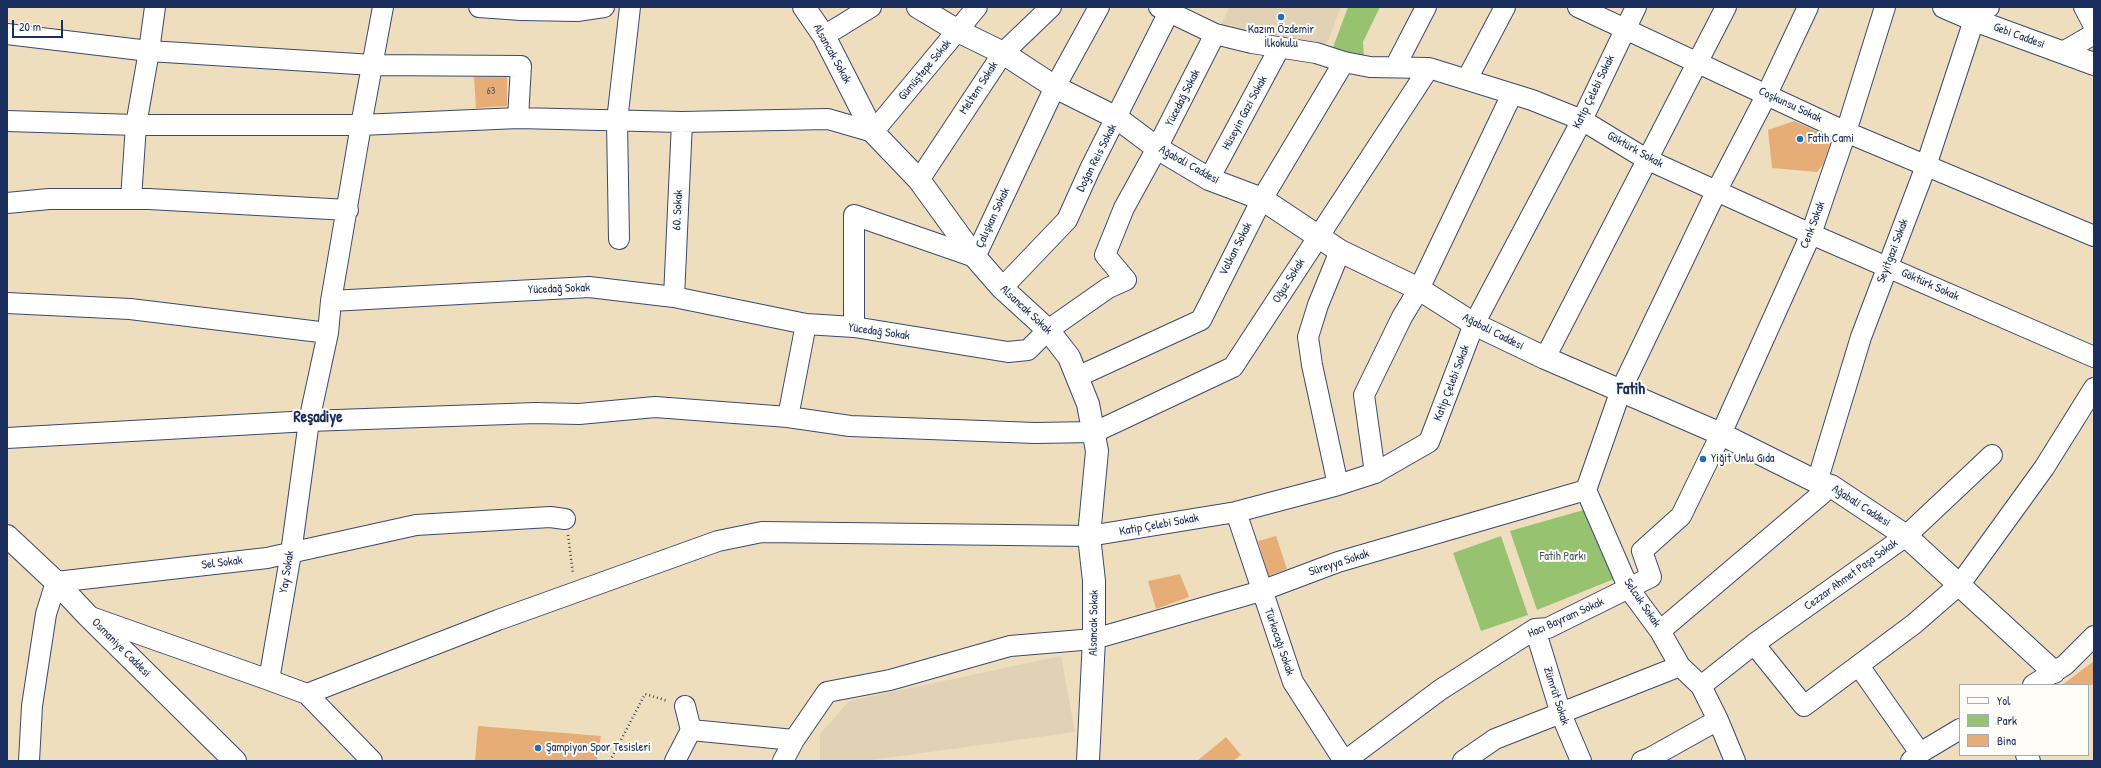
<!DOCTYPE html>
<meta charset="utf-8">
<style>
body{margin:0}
#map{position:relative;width:2101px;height:768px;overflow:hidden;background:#efdebd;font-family:"Patrick Hand",sans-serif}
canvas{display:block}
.frame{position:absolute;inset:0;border:8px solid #1b2f5e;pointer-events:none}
.legend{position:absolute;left:1959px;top:684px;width:130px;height:72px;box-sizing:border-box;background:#fdfcf7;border:1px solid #a3aaba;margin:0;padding:5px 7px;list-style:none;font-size:12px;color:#1b2f5e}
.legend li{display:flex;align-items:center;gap:8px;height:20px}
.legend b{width:20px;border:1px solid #a3aaba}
.scale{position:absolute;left:12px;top:20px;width:51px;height:18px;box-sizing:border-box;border:2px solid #1b2f5e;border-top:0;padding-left:5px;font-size:12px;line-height:14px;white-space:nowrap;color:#1b2f5e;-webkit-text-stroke:3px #fdfcf7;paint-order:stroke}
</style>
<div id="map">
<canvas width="2101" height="768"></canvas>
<div class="frame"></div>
<ul class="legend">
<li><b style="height:5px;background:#fff"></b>Yol</li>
<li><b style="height:11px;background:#97c371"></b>Park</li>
<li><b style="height:11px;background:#e6ae76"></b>Bina</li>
</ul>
<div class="scale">20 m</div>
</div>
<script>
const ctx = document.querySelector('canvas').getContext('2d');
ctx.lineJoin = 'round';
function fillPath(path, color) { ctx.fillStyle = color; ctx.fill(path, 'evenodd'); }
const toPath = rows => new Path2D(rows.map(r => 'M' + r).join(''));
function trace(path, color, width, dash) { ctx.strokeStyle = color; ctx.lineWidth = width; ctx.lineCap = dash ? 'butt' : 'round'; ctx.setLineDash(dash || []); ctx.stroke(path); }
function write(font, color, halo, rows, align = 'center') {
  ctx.font = font + ' "Patrick Hand",sans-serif'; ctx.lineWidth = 4; ctx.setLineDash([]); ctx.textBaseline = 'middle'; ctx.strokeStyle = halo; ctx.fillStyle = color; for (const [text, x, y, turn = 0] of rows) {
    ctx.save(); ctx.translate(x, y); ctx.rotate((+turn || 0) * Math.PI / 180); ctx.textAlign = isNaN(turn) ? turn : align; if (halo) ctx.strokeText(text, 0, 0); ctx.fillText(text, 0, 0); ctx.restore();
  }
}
fillPath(toPath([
 [1230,7,1341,7,1326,46,1219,28],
 [1061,656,1075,732,865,761,820,761,820,734,849,701]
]), '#e1d2b6');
fillPath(toPath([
 [1348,7,1380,7,1363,42,1364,59,1332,50],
 [1587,509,1619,577,1537,610,1510,531],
 [1501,536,1528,615,1481,631,1453,553]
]), '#97c371');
fillPath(toPath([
 [474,77,507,77,507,106,476,108],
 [1794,121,1832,138,1823,164,1817,172,1772,168,1768,130],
 [1276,536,1287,569,1269,576,1258,541],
 [1180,574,1189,597,1156,609,1148,581],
 [2094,661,2094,685,2062,685],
 [478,726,601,736,597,761,475,761],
 [1226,737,1241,755,1233,761,1197,761]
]), '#e6ae76');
const street = toPath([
 [479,7,521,10,577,11,604,7],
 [1159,7,1215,34,1252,43,1316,53,1344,62,1370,67,1429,68,1532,100,1582,120,1646,159,1811,234,2094,357],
 [1578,7,1846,132,2094,236],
 [2084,7,2094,26],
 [7,34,149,51,373,65,521,66,518,118],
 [824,36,871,7],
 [2063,52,2094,34],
 [1395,67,1426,7],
 [1467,79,1505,7],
 [7,121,136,125,361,125,518,118,682,122,828,119,873,132,977,7],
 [1209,179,1280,47],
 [919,180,1003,53,1051,7],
 [131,199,136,125,149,51,155,7],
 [7,203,49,199,149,199,348,210],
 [619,239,617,121,630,7],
 [1002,288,1067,220,1090,169,1169,12],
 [674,297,682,122],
 [331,301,589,287,674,297,806,324,854,327,1008,352,1028,350,1048,330,1108,288,1126,280,1105,255,1124,208,1157,148,1215,34],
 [7,303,130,309,328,333,331,301,361,125,383,7],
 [854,327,854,215,975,257,1055,87,1099,7],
 [328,333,309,421,291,553,269,680,307,694,372,761],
 [1545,358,1726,7],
 [1077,377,1201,320,1262,199,1344,62],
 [788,417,806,324],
 [7,438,309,421,536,413,579,414,655,407,788,417,850,426,1035,433,1095,432,1233,367,1429,68],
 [1375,473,1364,395,1402,317,1419,289,1512,94],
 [1817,482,1861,337,1926,166,1974,20,1989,7],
 [1338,485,1312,365,1308,337,1318,305,1340,251],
 [1236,512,1293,682,1344,761],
 [88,616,269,680],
 [1535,629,1561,714,1581,761],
 [1660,631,1831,486],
 [1754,644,1804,706,1914,624,1960,584,2044,468,2094,388],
 [1859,666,1920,753],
 [2033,685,2065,665,2094,636],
 [1701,686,1754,644,1906,536,1992,455],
 [307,694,498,620,718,541,762,532,1089,536,1236,512,1338,485,1375,473,1429,442,1474,324,1582,120,1636,7],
 [691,730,794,740,827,692,890,680,1010,646,1094,639,1261,591,1338,562,1586,490],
 [2026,755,2030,761],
 [29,761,32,706,46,614,56,582,267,558,416,525,550,517,565,519],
 [675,761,691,730,685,706],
 [783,761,794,740],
 [1345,761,1440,690,1535,629,1548,628,1651,577,1642,551,1681,516,1721,434,1811,234,1846,132,1885,7],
 [1463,761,1495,739,1680,666],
 [1642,761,1650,758,1718,720],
 [1735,761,1718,720,1701,686,1680,666,1660,631,1629,589,1586,490,1621,390,1717,190,1767,94,1808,7],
 [1911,761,1920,753,1960,729]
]);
const secondary = toPath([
 [804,7,824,36,873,132,919,180,975,257,1002,288,1048,330,1069,357,1088,404,1097,451,1089,536,1094,581,1094,639,1088,761],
 [918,7,958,31,1003,53,1055,87,1117,118,1157,148,1209,179,1262,199,1340,251,1419,289,1474,324,1545,358,1721,434,1817,482,1831,486,1906,536,2054,672],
 [1944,7,1974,20,2094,64],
 [7,536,56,582,88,616,235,761]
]);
trace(street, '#3b496c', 22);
trace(secondary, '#3b496c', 24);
trace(toPath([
 [568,535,573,574],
 [610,761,645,694,668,701]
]), '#3b496c', 2.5, [1, 3]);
trace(street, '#fff', 20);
trace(secondary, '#fff', 22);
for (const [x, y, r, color] of [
 [1281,17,4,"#1f6fb2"],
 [1800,139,4,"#1f6fb2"],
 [1703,459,4,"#1f6fb2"],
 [538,748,4,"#1f6fb2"]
]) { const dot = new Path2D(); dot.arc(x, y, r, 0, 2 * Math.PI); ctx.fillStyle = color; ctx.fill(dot); trace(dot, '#fdfcf7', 1.5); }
write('10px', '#4e4f64', null, [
 ["63",491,91]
]);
write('12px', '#1b2f5e', '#fdfcf7', [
 ["Kazım Özdemir",1281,30,"center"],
 ["İlkokulu",1281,44,"center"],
 ["Fatih Cami",1808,139],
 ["Yiğit Unlu Gıda",1711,459],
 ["Şampiyon Spor Tesisleri",546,748]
], 'left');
write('12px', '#1b2f5e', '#fdfcf7', [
 ["Gebi Caddesi",2019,36,20],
 ["Alsancak Sokak",832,54,61],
 ["Gümüştepe Sokak",925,70,-50],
 ["Meltem Sokak",979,88,-57],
 ["Katip Çelebi Sokak",1594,92,-64],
 ["Yücedağ Sokak",1183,98,-63],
 ["Coşkunsu Sokak",1790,105,25],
 ["Hüseyin Gazi Sokak",1245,113,-62],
 ["Göktürk Sokak",1635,150,29],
 ["Doğan Reis Sokak",1097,158,-63],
 ["Ağabali Caddesi",1189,165,29],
 ["60. Sokak",678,210,-87],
 ["Çalışkan Sokak",993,218,-65],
 ["Cenk Sokak",1813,225,-69],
 ["Volkan Sokak",1236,249,-63],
 ["Seyitgazi Sokak",1893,251,-69],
 ["Oğuz Sokak",1289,281,-58],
 ["Göktürk Sokak",1930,285,24],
 ["Yücedağ Sokak",559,289,-2],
 ["Alsancak Sokak",1026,310,43],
 ["Yücedağ Sokak",879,332,8],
 ["Ağabali Caddesi",1493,332,27],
 ["Katip Çelebi Sokak",1452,383,-69],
 ["Ağabali Caddesi",1861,506,33],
 ["Katip Çelebi Sokak",1159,525,-10],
 ["Sel Sokak",222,563,-7],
 ["Süreyya Sokak",1339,563,-18],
 ["Yay Sokak",287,572,-81],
 ["Cezzar Ahmet Paşa Sokak",1851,575,-36],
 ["Selcuk Sokak",1642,603,56],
 ["Hacı Bayram Sokak",1566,618,-24],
 ["Alsancak Sokak",1094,623,-89],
 ["Türkocağı Sokak",1279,642,71],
 ["Osmaniye Caddesi",121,648,45],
 ["Zümrüt Sokak",1556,696,72]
]);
write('12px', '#405b64', '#fdfcf7', [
 ["Fatih Parkı",1563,557]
]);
write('bold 16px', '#1b2f5e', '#fdfcf7', [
 ["Fatih",1631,390],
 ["Reşadiye",318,418]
]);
</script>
